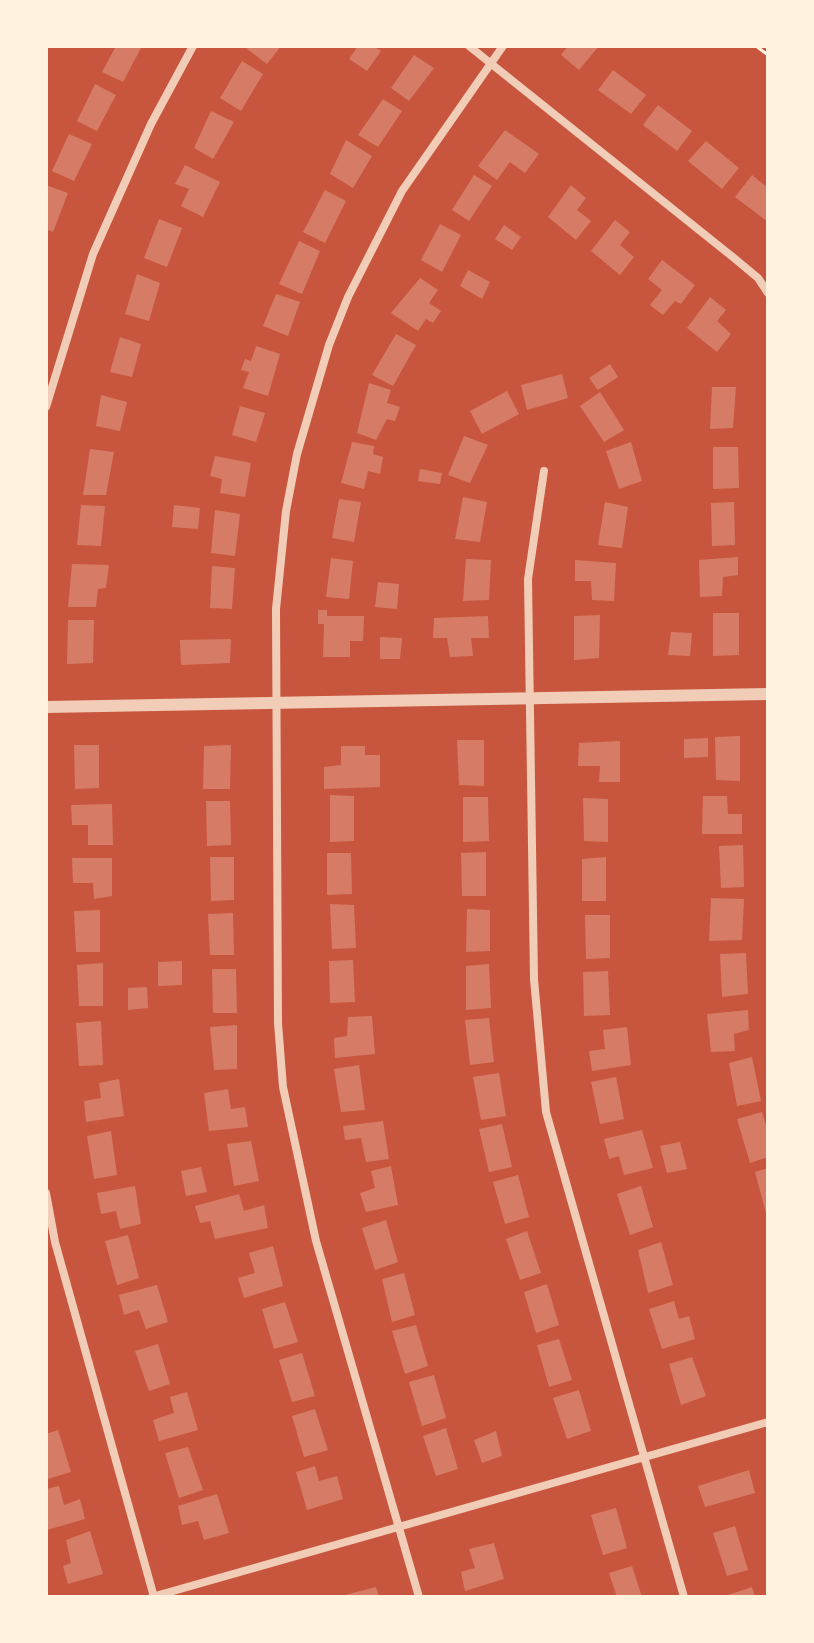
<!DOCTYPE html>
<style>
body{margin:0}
#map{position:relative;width:814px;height:1643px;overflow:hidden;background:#c8553d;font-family:"Fira Sans Condensed",sans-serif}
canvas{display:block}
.frame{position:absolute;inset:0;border:48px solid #fff3e0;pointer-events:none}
</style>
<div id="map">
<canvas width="814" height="1643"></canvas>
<div class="frame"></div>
</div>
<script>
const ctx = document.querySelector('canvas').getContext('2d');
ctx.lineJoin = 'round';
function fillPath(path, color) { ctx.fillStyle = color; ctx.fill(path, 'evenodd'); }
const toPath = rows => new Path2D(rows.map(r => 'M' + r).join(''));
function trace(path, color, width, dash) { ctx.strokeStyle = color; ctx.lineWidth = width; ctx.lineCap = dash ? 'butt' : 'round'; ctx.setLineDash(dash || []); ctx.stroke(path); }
fillPath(toPath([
 [116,46,142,46,123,82,102,72],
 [249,46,281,46,267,64,247,49],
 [358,46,373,46,381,51,367,71,349,59],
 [568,46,599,46,579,70,561,55],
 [414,55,434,68,409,101,391,88],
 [242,61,263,74,241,111,220,98],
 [613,70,646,95,631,114,598,90],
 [95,84,116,95,97,131,77,121],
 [383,99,402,111,378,147,358,135],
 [658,105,692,131,677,151,643,125],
 [211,111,234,122,213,159,194,148],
 [505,130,539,154,525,173,510,162,497,180,478,166],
 [69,134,92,144,74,181,52,171],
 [346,140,372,156,353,188,330,174],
 [706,141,739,168,722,189,688,161],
 [185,165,220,182,203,217,181,206,189,189,175,184],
 [474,175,492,186,469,221,452,210],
 [752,175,768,188,768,222,735,197],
 [46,185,68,193,53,232,46,229],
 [571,185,586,198,577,210,591,221,576,240,548,217],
 [325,190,346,201,325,243,303,232],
 [159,219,182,228,167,267,144,258],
 [615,220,630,232,620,245,634,257,620,275,591,251],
 [440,224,461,235,442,272,421,260],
 [504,225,521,237,512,250,495,239],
 [299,241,320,251,302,294,279,284],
 [662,260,695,285,681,304,675,301,663,315,650,305,662,290,648,279],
 [468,270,490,282,482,299,460,286],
 [137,274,160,283,149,321,125,314],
 [420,278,438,290,429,303,441,311,433,323,426,319,418,331,391,313],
 [276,294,300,302,288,336,263,326],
 [710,297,726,310,717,321,731,334,717,352,687,328],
 [396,334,416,345,393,386,372,375],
 [120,337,141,344,132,377,110,372],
 [256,346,280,354,268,396,243,388,249,372,241,370,245,359,251,361],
 [610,364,618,377,598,390,589,378],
 [562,374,568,398,527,410,521,385],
 [369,383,391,390,387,403,400,407,395,421,387,419,376,440,357,433],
 [712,387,736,387,733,428,710,429],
 [507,391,519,414,482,434,470,411],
 [600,392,624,430,604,442,580,406],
 [101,395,127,402,120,431,96,426],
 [240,406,265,413,256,442,232,435],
 [464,436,488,445,470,483,448,475],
 [352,442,374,446,373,454,383,457,380,474,368,471,364,489,341,483],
 [631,442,642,481,619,489,606,451],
 [713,447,738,447,739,488,713,489],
 [90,449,114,452,106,495,83,495],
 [215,456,251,463,245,497,220,493,222,479,210,476],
 [420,469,442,473,440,484,418,481],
 [463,497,487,502,480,542,455,539],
 [339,499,361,502,354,542,332,538],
 [605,502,628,507,622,548,598,545],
 [734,502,735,545,712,546,711,503],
 [81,505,105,506,101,546,77,545],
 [174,505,200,508,198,529,172,527],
 [215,510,240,514,235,556,211,553],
 [738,557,738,575,723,577,722,596,700,597,699,560],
 [331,558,353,561,349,599,326,597],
 [466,559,491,560,489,600,463,601],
 [575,560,616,563,614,601,592,600,591,581,575,581],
 [72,564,109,565,106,588,98,589,96,607,68,607],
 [212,566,235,568,232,609,210,608],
 [378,582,399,584,397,609,375,607],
 [318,610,327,610,327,616,364,616,363,641,350,641,350,657,323,657,324,624,318,624],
 [713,613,739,613,739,655,713,656],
 [600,615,599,658,574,660,574,616],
 [488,616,489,638,471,638,473,656,450,657,447,638,433,638,434,618],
 [68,620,94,620,93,663,67,664],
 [671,632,692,633,690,656,668,655],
 [380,637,402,638,400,659,380,659],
 [231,639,230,663,181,665,180,640],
 [740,736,740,781,716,780,715,737],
 [708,738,708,757,684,758,684,739],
 [457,740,484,740,484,786,459,785],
 [620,741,620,782,599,782,600,766,578,766,579,743],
 [74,745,99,745,99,788,75,789],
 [231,745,230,789,203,789,204,746],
 [341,746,365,746,365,755,380,755,380,787,324,789,324,767,341,765],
 [330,795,354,796,354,841,330,842],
 [703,796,727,796,728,814,742,814,742,834,702,834],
 [463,797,488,797,489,841,463,842],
 [583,798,608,799,608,842,584,841],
 [206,801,230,801,231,845,207,846],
 [112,804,113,845,88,845,88,825,72,825,71,805],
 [743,845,744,887,721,888,719,846],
 [486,852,486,896,462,896,461,853],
 [327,853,351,853,352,894,327,895],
 [210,857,234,857,234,900,211,901],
 [606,857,606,901,582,901,582,859],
 [72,858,112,858,112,896,94,899,93,883,73,883],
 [711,898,744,899,742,940,709,941],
 [330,904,354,905,356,948,332,949],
 [467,909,490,910,490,951,466,952],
 [100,910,100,952,76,952,74,911],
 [233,913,234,955,210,955,208,914],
 [585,915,610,915,610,958,586,959],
 [746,953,748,994,722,997,720,954],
 [353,960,355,1002,330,1003,329,961],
 [182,961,182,985,158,986,158,962],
 [103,963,103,1006,79,1006,77,965],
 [489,964,491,1008,466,1010,466,966],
 [212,969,236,969,237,1013,213,1013],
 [608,971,610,1015,584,1016,583,972],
 [147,987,148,1008,128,1010,128,988],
 [748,1010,749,1030,734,1034,735,1051,711,1052,707,1014],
 [372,1016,375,1054,335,1058,334,1038,347,1036,348,1017],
 [489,1018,494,1062,470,1065,465,1020],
 [101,1021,103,1065,79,1066,76,1023],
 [237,1025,237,1069,214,1070,210,1027],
 [627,1027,631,1065,592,1071,589,1051,605,1049,603,1030],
 [752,1057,761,1101,737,1106,729,1063],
 [359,1065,365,1110,341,1112,334,1069],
 [499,1073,506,1116,481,1120,473,1077],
 [616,1077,624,1119,600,1124,591,1082],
 [119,1079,124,1116,86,1122,84,1101,101,1098,99,1083],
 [228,1089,231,1109,245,1107,248,1127,209,1131,204,1093],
 [762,1112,768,1132,768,1157,750,1163,737,1119],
 [383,1121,389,1159,366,1162,361,1138,345,1140,343,1126],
 [502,1124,512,1167,489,1172,479,1129],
 [642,1130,653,1168,624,1175,619,1156,609,1159,604,1139],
 [111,1131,117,1175,94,1179,87,1136],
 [251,1141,259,1181,234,1186,227,1144],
 [680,1142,687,1169,667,1173,660,1146],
 [391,1166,398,1205,366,1212,360,1193,375,1188,371,1171],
 [201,1167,207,1192,186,1196,181,1171],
 [768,1168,768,1217,767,1217,755,1172],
 [518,1175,529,1217,505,1224,493,1182],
 [135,1186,141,1224,120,1229,116,1211,101,1214,97,1193],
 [641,1186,653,1227,630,1235,617,1194],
 [239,1194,244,1211,264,1205,268,1228,215,1239,210,1221,200,1223,195,1206],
 [386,1220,398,1262,375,1270,362,1228],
 [527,1231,541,1273,520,1280,506,1239],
 [128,1235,139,1278,117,1285,105,1241],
 [661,1242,673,1285,648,1293,638,1250],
 [273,1246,283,1286,244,1298,238,1278,255,1273,249,1253],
 [404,1273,415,1315,392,1322,382,1279],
 [547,1284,559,1325,536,1333,524,1292],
 [157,1285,168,1322,146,1329,139,1310,124,1315,119,1295],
 [674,1301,679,1319,689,1316,695,1339,662,1349,649,1309],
 [285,1302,298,1342,274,1349,262,1309],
 [416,1325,428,1366,405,1374,392,1331],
 [559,1339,572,1380,549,1387,537,1345],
 [158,1344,170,1384,149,1391,135,1351],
 [302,1353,315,1396,292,1402,279,1360],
 [692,1357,706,1396,681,1405,669,1364],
 [434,1375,446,1418,422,1426,409,1382],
 [579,1390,591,1431,567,1439,553,1398],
 [187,1392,198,1430,159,1441,153,1420,174,1413,170,1397],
 [315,1409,328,1450,304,1457,292,1416],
 [446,1428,458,1469,436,1476,423,1436],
 [58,1430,71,1472,48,1479,46,1434],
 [496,1431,502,1456,482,1463,474,1440],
 [188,1447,203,1490,179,1498,165,1453],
 [315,1466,319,1481,337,1476,343,1499,307,1510,296,1472],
 [749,1470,755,1493,705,1507,698,1486],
 [59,1486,64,1505,80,1499,85,1519,47,1530,46,1489],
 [217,1494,229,1533,204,1540,198,1521,182,1525,178,1506],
 [616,1508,627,1548,603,1555,591,1515],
 [735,1526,748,1570,727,1576,713,1533],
 [90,1531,103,1574,68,1584,63,1566,71,1563,66,1540],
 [494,1543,504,1579,465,1591,461,1572,475,1568,469,1549],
 [632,1566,642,1597,617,1597,609,1573],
 [376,1587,379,1597,341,1597,341,1596],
 [752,1587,755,1597,729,1597,728,1595]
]), '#d67c66');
trace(toPath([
 [756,46,768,55]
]), '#fff3e0', 3);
trace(toPath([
 [469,46,734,258,758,278,768,293],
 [46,407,93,254,151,124,193,46],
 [544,471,528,579,534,979,546,1112,684,1597],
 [46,1193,55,1242,154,1597],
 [152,1597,768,1422],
 [419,1597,316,1241,283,1087,278,1023,276,609,286,511,297,454,329,345,348,297,402,191,503,46]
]), '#f1ccb7', 8);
trace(toPath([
 [46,707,768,694]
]), '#f1ccb7', 12);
</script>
